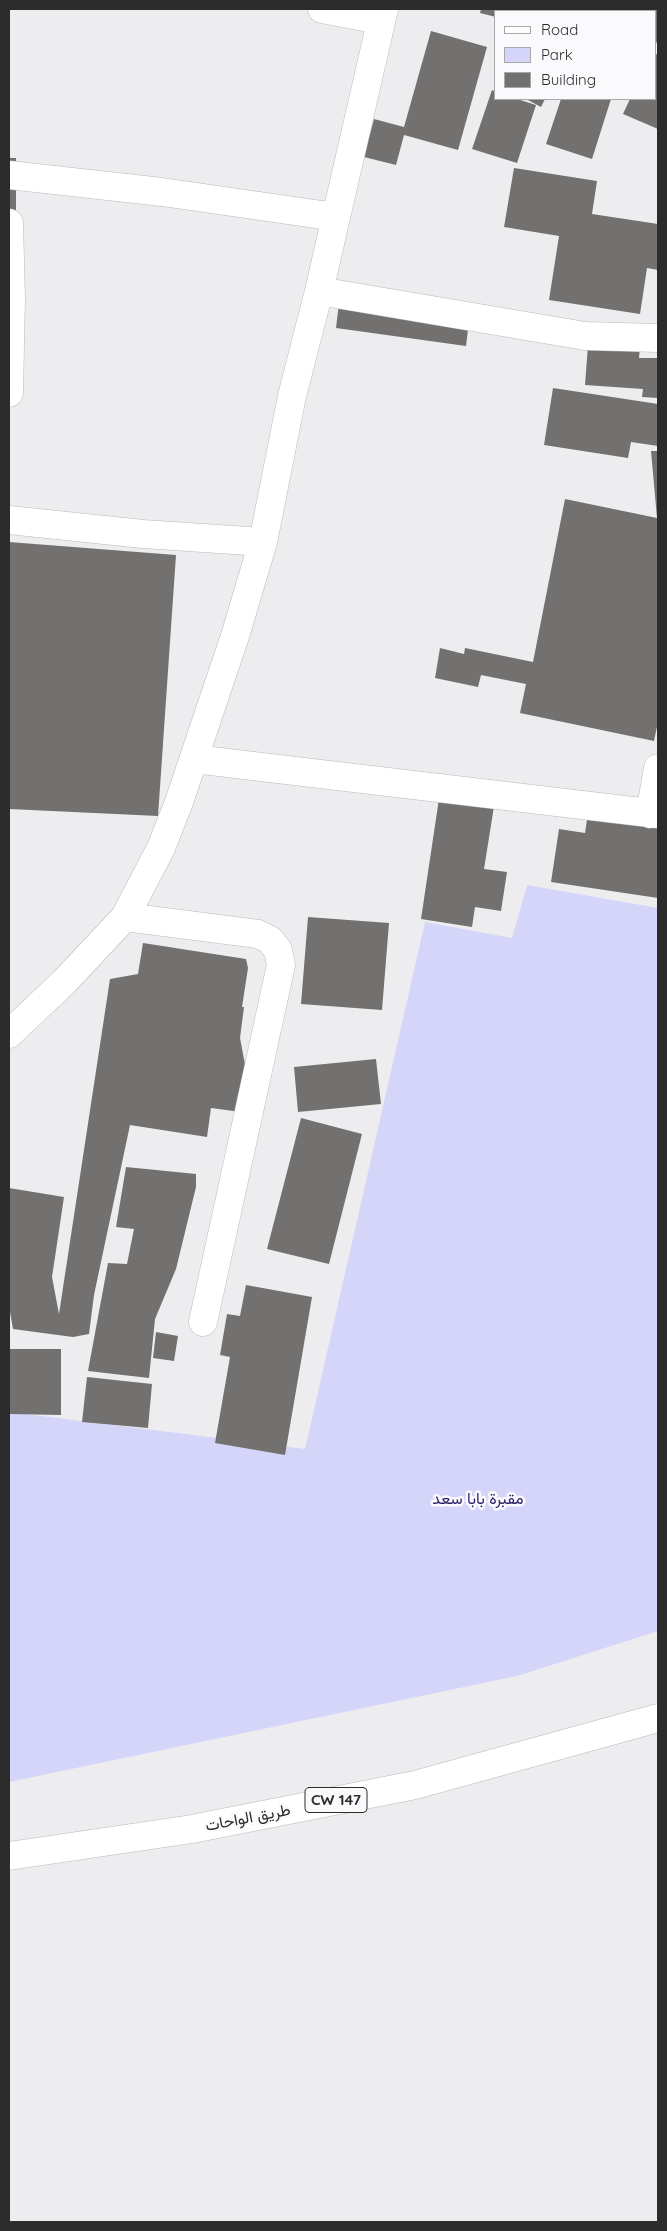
<!DOCTYPE html>
<meta charset="utf-8">
<style>
body{margin:0}
#map{position:relative;width:667px;height:2231px;overflow:hidden;background:#ededf0;font-family:Quicksand,sans-serif}
canvas{display:block}
.frame{position:absolute;inset:0;border:10px solid #2c2c2d;pointer-events:none}
.legend{position:absolute;left:494px;top:10px;width:162px;height:90px;box-sizing:border-box;background:#fafafd;border:1px solid #a8a8aa;margin:0;padding:6px 9px;list-style:none;font-size:15px;color:#2c2c2d}
.legend li{display:flex;align-items:center;gap:10px;height:25px}
.legend b{width:25px;border:1px solid #a8a8aa}
</style>
<div id="map">
<canvas width="667" height="2231"></canvas>
<div class="frame"></div>
<ul class="legend">
<li><b style="height:6px;background:#fff"></b>Road</li>
<li><b style="height:14px;background:#d5d5fa"></b>Park</li>
<li><b style="height:14px;background:#73716f"></b>Building</li>
</ul>
</div>
<script>
const ctx = document.querySelector('canvas').getContext('2d');
ctx.lineJoin = 'round';
function fillPath(path, color) { ctx.fillStyle = color; ctx.fill(path, 'evenodd'); }
const toPath = rows => new Path2D(rows.map(r => 'M' + r).join(''));
function trace(path, color, width, dash) { ctx.strokeStyle = color; ctx.lineWidth = width; ctx.lineCap = dash ? 'butt' : 'round'; ctx.setLineDash(dash || []); ctx.stroke(path); }
function write(font, color, halo, rows, align = 'center') {
  ctx.font = font + ' Quicksand,Vazirmatn,sans-serif'; ctx.lineWidth = 5; ctx.setLineDash([]); ctx.textBaseline = 'middle'; ctx.strokeStyle = halo; ctx.fillStyle = color; for (const [text, x, y, turn = 0] of rows) {
    ctx.save(); ctx.translate(x, y); ctx.rotate((+turn || 0) * Math.PI / 180); ctx.textAlign = isNaN(turn) ? turn : align; if (halo) ctx.strokeText(text, 0, 0); ctx.fillText(text, 0, 0); ctx.restore();
  }
}
fillPath(toPath([
 [527,885,658,908,658,1631,517,1676,9,1782,9,1412,305,1449,425,922,512,938]
]), '#d5d5fa');
fillPath(toPath([
 [481,9,581,9,579,11,496,11,496,17,480,13],
 [615,9,658,9,658,38,656,44,656,11,614,11],
 [431,31,487,47,458,150,404,135,396,165,364,157,374,119,404,127],
 [656,54,658,55,658,129,623,114,630,99,656,99],
 [492,90,496,92,496,99,517,99,536,105,517,163,472,149],
 [526,99,545,99,541,107],
 [561,99,611,99,592,159,546,144],
 [9,158,16,158,16,210,9,210],
 [514,168,597,181,592,214,658,224,658,270,647,268,640,314,549,300,559,236,504,227],
 [340,295,470,313,466,346,336,328],
 [589,332,641,336,639,358,658,358,658,398,642,397,643,389,585,385],
 [553,388,658,404,658,446,631,442,628,458,544,445],
 [651,451,658,451,658,722,654,741,520,713,526,684,481,675,478,687,435,678,440,648,464,654,465,648,533,662,565,499,657,518],
 [9,542,176,555,158,816,9,809],
 [440,792,495,800,484,869,507,872,501,911,475,907,472,927,421,919],
 [589,806,658,817,658,898,551,882,559,829,585,833],
 [308,917,389,923,382,1010,301,1004],
 [143,943,246,959,248,968,242,1007,244,1007,240,1038,247,1075,241,1112,211,1108,207,1137,130,1125,94,1295,89,1334,73,1337,13,1329,9,1306,9,1188,64,1197,52,1277,59,1314,110,979,138,974],
 [376,1059,381,1104,298,1112,294,1067],
 [301,1118,362,1134,329,1264,267,1249],
 [126,1167,196,1174,196,1187,176,1269,155,1319,149,1378,88,1371,108,1263,127,1264,134,1229,116,1227],
 [246,1285,312,1297,285,1455,215,1443,230,1357,220,1355,227,1314,240,1316],
 [156,1332,178,1336,174,1361,153,1358],
 [9,1349,61,1349,61,1415,9,1414],
 [87,1377,152,1384,148,1428,82,1422]
]), '#73716f');
const minor = toPath([
 [322,9,380,20],
 [9,175,162,192,336,217],
 [9,223,11,298,9,393],
 [319,291,585,336,658,338],
 [9,520,143,534,263,542],
 [194,759,658,814],
 [650,814,658,768],
 [125,917,258,934,270,940,278,950,281,965,203,1322],
 [9,1034,65,981,125,917,161,848,179,802,235,636,263,542,292,396,319,291,384,9]
]);
const primary = toPath([
 [9,1856,192,1829,415,1785,658,1718]
]);
trace(minor, '#b9b9bc', 29);
trace(primary, '#b9b9bc', 29);
trace(minor, '#fff', 28);
trace(primary, '#fff', 28);
for (const [x, y, w] of [
 [336,1800,62]
]) { const box = new Path2D(); box.roundRect(x - w / 2, y - 12.5, w, 25, 4); ctx.fillStyle = '#fafafd'; ctx.fill(box); trace(box, '#2c2c2d', 1); }
write('bold 15px', '#2c2c2d', null, [
 ["CW 147",336,1800]
]);
write('16px', '#2d1b6c', '#fafafd', [
 ["مقبرة بابا سعد",478,1499]
]);
write('16px', '#2c2c2d', '#fafafd', [
 ["طريق الواحات",248,1818,-11]
]);
</script>
